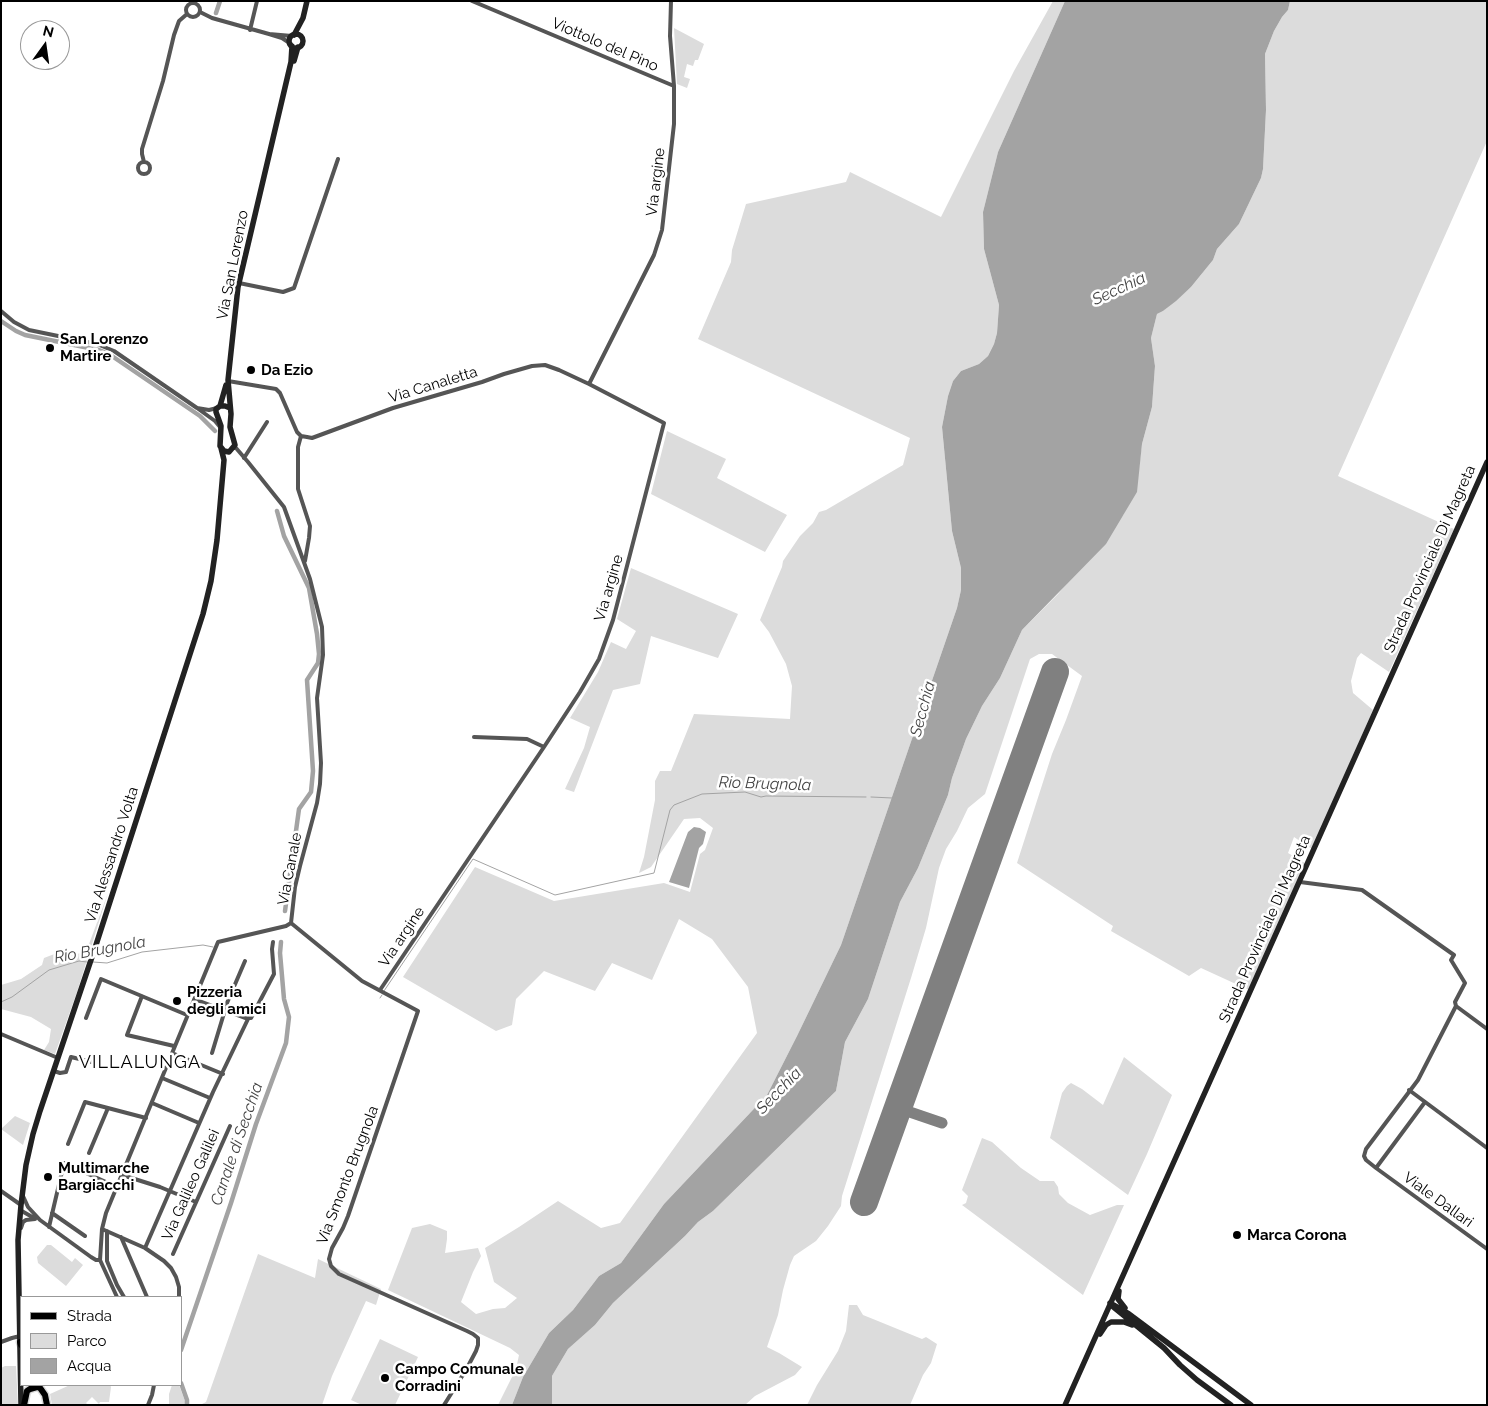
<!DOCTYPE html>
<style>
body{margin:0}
#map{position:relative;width:1488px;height:1406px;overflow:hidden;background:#fff;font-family:Raleway,sans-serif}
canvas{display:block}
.frame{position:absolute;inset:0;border:2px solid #000;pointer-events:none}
.legend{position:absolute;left:20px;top:1296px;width:162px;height:90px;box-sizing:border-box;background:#fff;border:1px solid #999;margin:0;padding:6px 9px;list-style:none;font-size:15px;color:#000}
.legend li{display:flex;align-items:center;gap:10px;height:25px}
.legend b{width:25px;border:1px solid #999}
.north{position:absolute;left:20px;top:20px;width:50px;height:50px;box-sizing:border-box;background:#fff;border:1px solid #999;border-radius:50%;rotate:14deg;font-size:14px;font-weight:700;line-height:20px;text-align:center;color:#000}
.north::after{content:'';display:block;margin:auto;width:18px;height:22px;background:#000;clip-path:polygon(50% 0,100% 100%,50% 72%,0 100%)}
</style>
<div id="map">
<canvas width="1488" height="1406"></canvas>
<div class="frame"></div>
<ul class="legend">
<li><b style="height:6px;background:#000"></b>Strada</li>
<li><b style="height:14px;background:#dcdcdc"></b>Parco</li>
<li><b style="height:14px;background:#a3a3a3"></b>Acqua</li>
</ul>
<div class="north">N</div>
</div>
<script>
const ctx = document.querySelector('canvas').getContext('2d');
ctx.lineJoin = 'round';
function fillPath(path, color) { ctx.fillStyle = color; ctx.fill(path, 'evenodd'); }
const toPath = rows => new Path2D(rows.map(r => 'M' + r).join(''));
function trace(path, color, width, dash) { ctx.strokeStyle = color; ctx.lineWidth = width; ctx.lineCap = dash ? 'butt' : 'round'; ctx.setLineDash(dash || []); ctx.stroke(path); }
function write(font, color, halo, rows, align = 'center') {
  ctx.font = font + ' Raleway,sans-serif'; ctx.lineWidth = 5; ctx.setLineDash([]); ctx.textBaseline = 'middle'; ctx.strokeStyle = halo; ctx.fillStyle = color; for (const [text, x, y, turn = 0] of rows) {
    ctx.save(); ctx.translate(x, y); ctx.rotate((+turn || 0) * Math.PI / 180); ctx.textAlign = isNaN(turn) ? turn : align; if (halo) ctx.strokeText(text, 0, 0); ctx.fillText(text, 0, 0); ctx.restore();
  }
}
fillPath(toPath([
 [1053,1,1065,1,998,152,983,212,984,249,999,305,997,333,994,344,988,356,979,364,961,371,953,381,948,396,942,427,952,531,961,568,961,590,957,608,841,945,797,1036,767,1095,664,1204,621,1263,599,1276,573,1310,549,1333,523,1377,512,1405,498,1405,516,1369,519,1355,510,1348,388,1290,412,1228,430,1224,447,1231,447,1239,445,1253,478,1248,481,1256,473,1272,461,1302,476,1314,493,1309,505,1308,517,1298,494,1282,485,1248,519,1227,558,1201,601,1228,620,1223,757,1033,748,987,712,939,679,919,652,980,612,963,595,991,544,971,516,999,512,1025,496,1031,403,977,475,867,554,901,664,883,690,892,700,854,705,850,713,828,700,818,684,819,651,867,639,873,644,857,655,800,655,781,660,771,671,771,694,714,790,719,792,686,786,664,769,632,760,620,776,581,782,567,783,561,800,536,813,523,819,512,826,510,903,465,910,438,698,339,731,262,732,250,746,204,846,182,850,172,941,217,1014,71],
 [1290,1,1487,1,1487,141,1338,476,1454,529,1389,672,1361,653,1357,658,1351,681,1353,693,1373,710,1312,849,1294,837,1288,853,1305,863,1249,990,1201,968,1189,976,1111,931,1113,926,1017,863,1052,754,1066,720,1082,676,1052,654,1039,654,1030,659,985,794,968,808,957,831,946,849,939,868,926,928,911,978,842,1196,841,1206,828,1226,816,1241,794,1256,790,1265,783,1290,778,1315,767,1347,779,1353,802,1367,795,1375,755,1396,745,1405,552,1405,552,1376,568,1349,595,1325,613,1303,685,1236,698,1222,713,1211,836,1091,845,1042,868,999,900,902,918,868,948,795,952,778,966,739,982,706,1000,678,1022,630,1058,594,1123,515,1136,492,1142,444,1152,407,1155,366,1151,338,1157,314,1163,311,1191,287,1213,260,1217,249,1239,224,1261,178,1263,169,1266,110,1265,54,1274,31,1282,17,1288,10],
 [674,28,704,44,698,60,695,60,693,66,687,64,684,77,690,79,687,88,677,84],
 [667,431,726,459,717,478,787,515,765,552,651,494],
 [631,568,738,614,718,658,651,636,640,684,613,690,574,792,565,789,584,748,590,727,570,718,598,672,611,642,626,649,636,631,617,619],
 [108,893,77,992,55,1054,44,1050,49,1042,51,1029,31,1017,1,1009,1,985,21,979,42,965,44,958,57,953,69,955,83,953,89,944],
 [1124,1057,1172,1095,1147,1154,1128,1195,1050,1138,1062,1093,1067,1086,1071,1083,1082,1089,1103,1105],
 [15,1116,30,1123,23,1145,1,1129],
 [982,1138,992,1142,1021,1168,1040,1181,1054,1181,1058,1187,1059,1194,1068,1203,1090,1215,1117,1205,1124,1205,1083,1295,962,1205,966,1203,968,1196,962,1190],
 [47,1245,51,1245,72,1262,75,1258,83,1265,66,1286,38,1263,37,1257],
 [258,1254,315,1278,318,1259,381,1289,376,1305,366,1301,332,1376,322,1405,200,1405,206,1402],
 [849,1305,857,1305,863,1315,873,1319,922,1339,926,1337,937,1344,931,1363,923,1375,910,1405,807,1405,817,1385,838,1351,846,1331],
 [380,1339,418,1357,395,1405,362,1405,351,1400],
 [5,1366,16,1366,18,1405,1,1405,1,1368],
 [70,1385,110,1385,111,1387,109,1402,100,1402,99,1404,92,1397,86,1403,88,1405,52,1405,50,1394],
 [172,1385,179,1385,185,1401,185,1405,169,1405,169,1394]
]), '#dcdcdc');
fillPath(toPath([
 [1065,1,1290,1,1288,10,1282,17,1274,31,1265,54,1266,110,1263,169,1261,178,1239,224,1217,249,1213,260,1191,287,1176,301,1163,311,1157,314,1151,338,1155,366,1152,407,1142,444,1137,492,1106,544,1022,630,1000,678,982,706,966,739,952,778,948,795,918,868,900,902,868,999,845,1042,836,1091,713,1211,698,1222,685,1236,613,1303,595,1325,568,1349,552,1376,552,1405,512,1405,523,1377,549,1333,573,1310,599,1276,621,1263,664,1204,767,1095,797,1036,841,945,957,608,961,590,961,568,952,531,942,427,948,396,953,381,961,371,979,364,988,356,994,344,997,333,999,305,984,249,983,212,998,152],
 [694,827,700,828,706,832,703,844,699,848,689,888,669,882,688,832]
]), '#a3a3a3');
trace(toPath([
 [871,797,892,798],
 [93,962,107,963,142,952,203,945,213,947],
 [384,991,473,859,555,895,654,873,670,810,674,805,702,794,745,792,761,797,766,796,866,797],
 [380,998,382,995],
 [1,1002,12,997,49,970,79,961,87,962]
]), '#a3a3a3', 1);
trace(toPath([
 [216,13,220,1],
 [1,321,16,331,25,335,99,350,109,354,200,416,215,431],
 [277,511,284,536,309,588,317,634,319,654,318,663,307,680,313,771,311,792,299,809,285,911],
 [181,1350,231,1203,256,1124,286,1043,289,1017,284,999,280,953,281,942],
 [181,1383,187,1400,187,1405]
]), '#a3a3a3', 4.5);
trace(toPath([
 [898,1108,942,1123]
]), '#808080', 11);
trace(toPath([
 [864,1202,1055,672]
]), '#808080', 28);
const primary = toPath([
 [20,1342,21,1345],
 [38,1385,45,1395,47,1405],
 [24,1405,27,1391,30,1389,37,1387]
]);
trace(primary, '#dbdbdb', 9);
trace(toPath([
 [472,1,674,86],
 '186 10a7 7 0 1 1 14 0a7 7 0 1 1-14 0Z',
 [200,12,212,18,269,34],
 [250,30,257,1],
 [291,44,282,38,269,34,292,36],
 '138 168a6 6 0 1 1 12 0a6 6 0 1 1-12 0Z',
 [144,162,142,154,142,149,163,81,174,35,179,21,187,14],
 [239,283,283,292,294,288,338,159],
 [1,311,14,322,29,330,97,344,114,351,197,408,215,421,220,427],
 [228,381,276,389,280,393,297,432,301,436,307,437,312,438,393,408,482,382,504,374,532,366,545,365,559,370,589,384,664,423,613,620,599,659,580,692,544,747,380,990],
 [589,384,654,255,662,230,674,124,674,86,670,36,671,1],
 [197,408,209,410,217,408],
 [301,436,298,447,298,489,310,526,309,538,305,561],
 [234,448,236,448,248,462,284,507,310,579,322,627,323,655,317,698,321,763,320,784,317,803,300,866,295,887,291,923],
 [244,458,267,422],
 [474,737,527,739,544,747],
 [1300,882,1362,890,1454,955,1451,960,1465,983,1455,1002,1456,1006,1418,1080,1366,1149,1364,1156,1366,1160,1376,1168,1487,1249],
 [291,923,362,981,418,1011,348,1216,343,1228,332,1248,329,1259,331,1266,339,1274,467,1331,473,1334,478,1338,478,1345,476,1351,466,1370,444,1405],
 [142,996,127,1035,174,1046],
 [194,999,245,1018,251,1018,274,974,272,949,273,942],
 [1456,1006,1487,1029],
 [224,1010,245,961],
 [86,1018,101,979,187,1015],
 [1,1034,58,1058],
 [172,1053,223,1074],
 [212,1053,225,1010],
 [54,1071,60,1073,66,1072,71,1057,92,1062],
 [162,1078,210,1098],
 [1409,1090,1487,1148],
 [152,1103,199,1123],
 [68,1144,85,1102,146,1118],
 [89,1153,108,1108],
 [1376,1168,1425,1102],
 [122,1175,160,1187,196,1202],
 [1,1191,21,1205],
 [23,1196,28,1207,40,1220,91,1257,96,1260,100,1260],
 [20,1210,34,1218],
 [52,1213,85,1236],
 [49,1227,64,1163,117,1187],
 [21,1228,23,1222,26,1220,35,1219],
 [102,1229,145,1248,164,1261,171,1268,176,1277,179,1287,179,1297],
 [107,1231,107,1261,117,1285,124,1297],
 [121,1237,147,1297],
 [145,1248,213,1092,248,1019],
 [173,1254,230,1126],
 [117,1297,100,1260,102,1229,106,1213,218,942,286,926,291,923],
 [1,1342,12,1338,20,1336],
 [148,1405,152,1395,154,1385]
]), '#555', 4);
trace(toPath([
 '289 41a7 7 0 1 1 14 0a7 7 0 1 1-14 0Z',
 [294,35,303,18,307,1],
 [294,61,298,47],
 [220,406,226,385],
 [230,408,225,406,220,406,216,409,216,412,221,426,220,446,224,451,229,452,235,445,230,427,231,414,228,380,238,287,291,62,292,46],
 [1119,1291,1118,1299,1125,1308],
 [1110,1303,1129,1314,1251,1405],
 [1111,1305,1164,1348,1180,1365,1197,1380,1231,1405],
 [1100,1334,1106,1325,1111,1322,1124,1322,1132,1325],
 [21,1405,18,1240,21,1205,26,1165,33,1134,40,1111,95,948,203,614,211,581,217,540,224,460,221,448],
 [1065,1405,1487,462]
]), '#222', 5.5);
trace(primary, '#000', 6);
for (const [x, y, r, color] of [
 [50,348,5,"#000"],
 [251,370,5,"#000"],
 [177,1001,5,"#000"],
 [48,1177,5,"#000"],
 [1237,1235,5,"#000"],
 [385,1378,5,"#000"]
]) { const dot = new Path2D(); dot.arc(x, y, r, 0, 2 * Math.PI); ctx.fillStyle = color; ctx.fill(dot); trace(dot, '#fff', 2); }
write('15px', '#000', '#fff', [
 ["Viottolo del Pino",605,45,23],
 ["Via argine",656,182,-83],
 ["Via San Lorenzo",233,265,-79],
 ["Via Canaletta",433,385,-17],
 ["Strada Provinciale Di Magreta",1430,559,-66],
 ["Via argine",609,588,-74],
 ["Via Alessandro Volta",112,855,-72],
 ["Via Canale",290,869,-79],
 ["Strada Provinciale Di Magreta",1265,929,-66],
 ["Via argine",402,937,-56],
 ["Via Smonto Brugnola",348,1175,-69],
 ["Via Galileo Galilei",191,1185,-66],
 ["Viale Dallari",1438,1200,36]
]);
write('bold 15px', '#000', '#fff', [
 ["San Lorenzo",60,339],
 ["Martire",60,356],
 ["Da Ezio",261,370],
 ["Pizzeria",187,992],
 ["degli amici",187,1009],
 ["Multimarche",58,1168],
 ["Bargiacchi",58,1185],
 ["Marca Corona",1247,1235],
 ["Campo Comunale",395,1369],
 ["Corradini",395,1386]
], 'left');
write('italic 16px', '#444', '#fff', [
 ["Secchia",1119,289,-25],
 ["Secchia",923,709,-75],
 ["Rio Brugnola",765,784,2],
 ["Rio Brugnola",100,950,-10],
 ["Secchia",779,1091,-46],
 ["Canale di Secchia",237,1144,-71]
]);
ctx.letterSpacing = '1px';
write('18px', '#000', '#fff', [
 ["VILLALUNGA",140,1063]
]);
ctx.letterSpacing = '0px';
</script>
